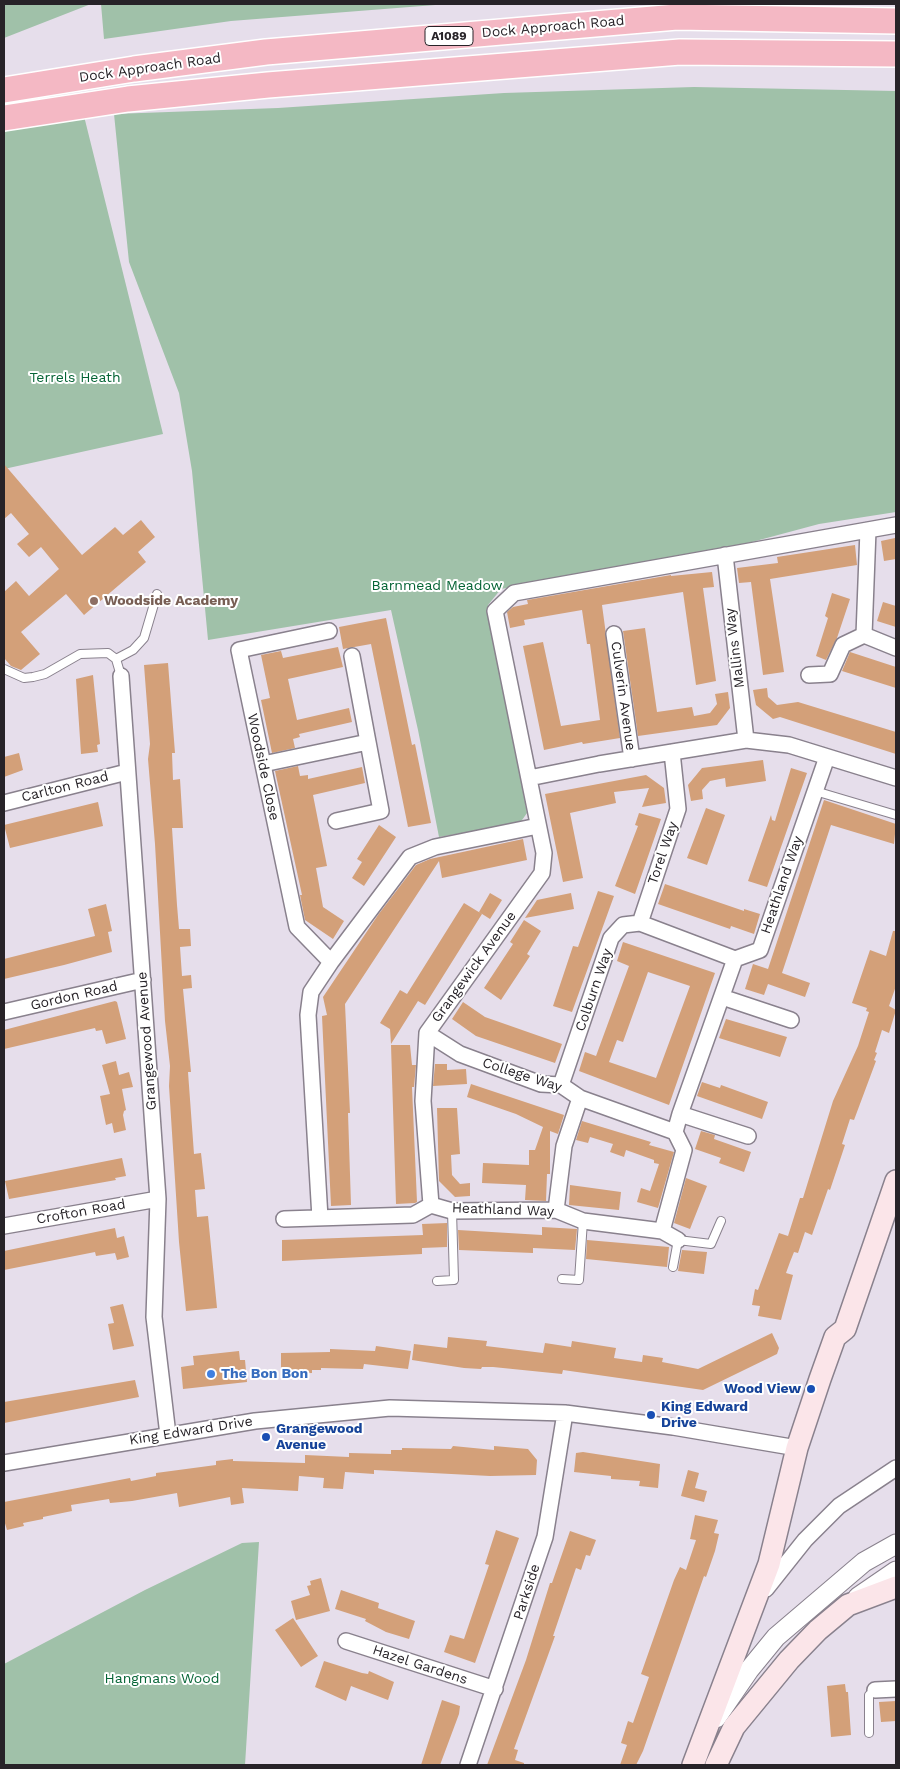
<!DOCTYPE html>
<style>
body{margin:0}
#map{position:relative;width:900px;height:1769px;overflow:hidden;background:#e6deeb;font-family:"Work Sans",sans-serif}
canvas{display:block}
.frame{position:absolute;inset:0;border:5px solid #272328;pointer-events:none}
</style>
<div id="map">
<canvas width="900" height="1769"></canvas>
<div class="frame"></div>
</div>
<script>
const ctx = document.querySelector('canvas').getContext('2d');
ctx.lineJoin = 'round';
function fillPath(path, color) { ctx.fillStyle = color; ctx.fill(path, 'evenodd'); }
const toPath = rows => new Path2D(rows.map(r => 'M' + r).join(''));
function trace(path, color, width, dash) { ctx.strokeStyle = color; ctx.lineWidth = width; ctx.lineCap = dash ? 'butt' : 'round'; ctx.setLineDash(dash || []); ctx.stroke(path); }
function write(font, color, halo, rows, align = 'center') {
  ctx.font = font + ' "Work Sans",sans-serif'; ctx.lineWidth = 4; ctx.setLineDash([]); ctx.textBaseline = 'middle'; ctx.strokeStyle = halo; ctx.fillStyle = color; for (const [text, x, y, turn = 0] of rows) {
    ctx.save(); ctx.translate(x, y); ctx.rotate((+turn || 0) * Math.PI / 180); ctx.textAlign = isNaN(turn) ? turn : align; if (halo) ctx.strokeText(text, 0, 0); ctx.fillText(text, 0, 0); ctx.restore();
  }
}
fillPath(toPath([
 [4,4,91,4,4,38],
 [101,4,448,4,231,21,104,39],
 [694,87,896,91,896,512,819,524,737,546,501,589,488,605,527,813,520,823,439,837,418,730,391,610,208,640,192,471,179,393,129,262,114,114,278,108,504,93],
 [84,116,163,434,4,469,4,127],
 [259,1542,245,1765,4,1765,4,1664,145,1590,242,1543]
]), '#a0c1a9');
fillPath(toPath([
 [4,464,82,555,115,527,123,535,141,520,155,537,138,552,146,562,84,615,66,594,21,632,40,654,21,670,11,666,4,658,4,592,16,581,29,596,59,569,41,547,29,557,17,544,29,534,11,513,4,519],
 [895,538,896,559,884,561,881,541],
 [855,545,857,565,770,579,784,672,763,675,751,582,739,583,737,568,778,563,777,557],
 [712,572,714,587,703,588,716,681,696,685,683,592,602,605,620,738,583,744,582,742,544,750,523,646,543,642,561,726,600,720,590,644,587,644,582,610,524,620,525,625,510,628,507,612,513,607,528,604,527,600,671,575,671,576],
 [832,593,850,599,837,638,826,660,816,656,828,618,825,616],
 [883,602,896,606,896,627,877,621],
 [386,618,412,745,415,744,431,823,408,827,371,644,343,649,339,627],
 [645,628,657,712,692,707,694,716,710,713,717,704,715,694,728,692,730,708,717,725,638,736,623,631],
 [338,647,343,667,288,679,297,720,349,708,352,722,299,734,300,737,293,739,295,748,272,753,261,700,270,698,261,655,281,651,283,658],
 [850,652,896,667,896,688,842,671],
 [168,663,175,753,172,753,173,780,180,779,183,828,172,828,177,905,179,929,190,929,191,946,180,947,182,976,191,975,192,988,183,989,191,1072,188,1072,194,1154,201,1153,205,1189,195,1190,197,1217,208,1216,217,1308,186,1311,179,1242,169,1086,170,1066,165,1021,155,844,148,759,150,744,144,665],
 [93,675,100,744,97,745,98,752,81,754,76,679],
 [767,688,768,697,777,705,798,702,896,732,896,754,780,717,773,719,756,705,753,690],
 [19,753,23,770,4,777,4,757],
 [763,760,766,781,726,787,725,778,710,781,702,790,703,799,691,801,688,785,702,768],
 [298,766,300,776,308,775,308,779,362,767,365,783,313,795,327,866,316,868,323,907,344,921,333,939,305,920,300,895,302,895,275,771],
 [791,768,807,773,767,887,748,881,771,815,772,820,775,821],
 [646,775,664,788,666,803,642,807,649,788,614,792,616,803,570,813,583,878,563,882,545,794],
 [824,800,896,824,894,844,831,825,782,973,810,983,805,997,768,984,764,995,745,989,753,964,768,969],
 [98,802,103,826,10,848,4,825],
 [706,808,725,815,707,865,687,858],
 [639,813,661,819,635,894,615,886,638,826,635,825],
 [379,825,396,837,364,886,352,878,362,862,357,859],
 [523,839,527,860,442,878,439,861,345,1004,350,1113,348,1113,351,1205,331,1206,322,1016,327,1015,323,997,378,915,416,865,430,859],
 [665,884,744,911,744,909,760,914,754,934,731,926,730,929,658,904],
 [598,891,614,896,572,1012,553,1006,573,946,578,947],
 [490,893,502,900,490,919,479,912],
 [571,893,574,909,525,918,537,900],
 [464,903,482,914,425,1005,418,1001,391,1044,390,1029,380,1023,400,990,407,994],
 [106,904,112,931,108,932,112,952,64,965,4,979,4,959,95,936,88,909],
 [524,920,541,931,527,954,530,956,501,1000,484,988,513,944,510,942],
 [893,931,896,931,896,986,889,1006,896,1010,889,1033,882,1030,875,1052,877,1053,874,1060,876,1061,854,1120,850,1119,842,1144,845,1145,830,1190,828,1189,812,1235,805,1232,798,1253,794,1252,790,1262,786,1273,793,1275,781,1320,758,1316,760,1306,752,1305,755,1289,758,1290,779,1233,788,1236,800,1198,803,1198,833,1101,858,1046,869,1012,866,1011,867,1008,852,1003,870,950,886,956],
 [623,942,715,973,669,1105,579,1071,585,1052,596,1056,629,966,617,961],
 [648,972,690,986,656,1078,609,1062,617,1040,623,1042],
 [115,1001,117,1002,126,1039,106,1044,102,1030,96,1031,95,1028,4,1049,4,1030],
 [463,1002,485,1017,562,1044,555,1063,476,1036,452,1019],
 [726,1019,787,1037,780,1057,719,1038],
 [391,1045,410,1045,412,1065,416,1065,414,1087,412,1087,417,1202,415,1203,396,1204],
 [116,1061,119,1075,129,1072,133,1087,122,1089,126,1110,124,1111,123,1115,126,1130,114,1133,112,1123,106,1125,100,1096,110,1094,102,1065],
 [435,1064,447,1064,447,1070,466,1069,467,1084,433,1086],
 [702,1082,720,1088,721,1085,768,1102,762,1119,697,1096],
 [471,1084,564,1115,558,1134,550,1131,550,1174,547,1174,546,1201,525,1200,526,1185,482,1183,483,1163,529,1165,529,1150,535,1150,543,1127,516,1114,467,1097],
 [437,1108,457,1108,460,1154,451,1155,452,1175,460,1184,470,1183,470,1196,455,1197,439,1181],
 [582,1121,651,1142,649,1145,674,1152,658,1208,637,1202,641,1188,650,1191,659,1164,654,1163,654,1160,626,1150,624,1157,610,1152,613,1144,590,1137,588,1143,576,1140],
 [701,1131,715,1135,714,1139,751,1152,744,1172,719,1163,721,1158,695,1149],
 [122,1158,126,1176,115,1178,116,1180,9,1199,5,1181],
 [686,1178,707,1186,690,1229,674,1223],
 [570,1185,621,1192,619,1210,569,1205],
 [447,1223,447,1247,422,1248,422,1254,282,1261,282,1240,423,1235,422,1224],
 [542,1227,577,1229,575,1250,533,1248,533,1253,459,1250,458,1230,542,1235],
 [115,1228,117,1238,124,1236,129,1257,117,1260,115,1253,96,1256,95,1252,4,1270,4,1251],
 [587,1240,669,1247,667,1267,586,1259],
 [682,1250,707,1252,704,1274,678,1271],
 [123,1304,134,1346,113,1350,108,1324,114,1323,110,1307],
 [772,1333,779,1348,777,1354,703,1390,563,1370,562,1374,493,1367,482,1367,481,1369,464,1368,412,1360,414,1344,447,1348,448,1337,487,1341,486,1346,543,1353,545,1343,571,1347,572,1341,616,1348,614,1358,642,1362,643,1355,663,1358,662,1362,698,1369],
 [376,1346,411,1351,408,1369,364,1364,363,1369,321,1368,321,1370,312,1370,312,1373,281,1374,281,1353,330,1352,330,1349,375,1351],
 [239,1351,240,1360,245,1360,247,1382,183,1389,181,1367,194,1365,193,1356],
 [135,1380,139,1397,4,1423,4,1402],
 [453,1446,494,1450,494,1446,528,1449,537,1460,536,1475,490,1476,374,1470,374,1474,345,1472,343,1489,323,1488,324,1478,299,1476,298,1491,242,1488,244,1503,231,1505,230,1497,179,1507,177,1493,132,1501,110,1503,109,1499,71,1505,72,1511,43,1517,43,1519,23,1523,24,1526,7,1530,4,1520,4,1502,130,1478,131,1481,156,1476,156,1473,216,1465,216,1461,233,1459,233,1461,305,1463,305,1455,349,1457,349,1453,391,1454,391,1450,402,1450,402,1448,451,1449],
 [583,1452,660,1464,658,1488,639,1486,640,1481,611,1479,611,1476,574,1472,576,1453],
 [688,1470,699,1473,695,1488,707,1491,704,1502,681,1496],
 [695,1515,718,1520,714,1533,719,1534,715,1551,706,1577,704,1576,643,1751,636,1765,620,1765,627,1745,621,1743,628,1721,633,1723,649,1677,641,1674,674,1580,680,1567,686,1570,696,1540,690,1539],
 [496,1530,519,1538,475,1663,444,1652,450,1635,464,1639,489,1565,485,1564],
 [570,1531,596,1540,590,1556,586,1555,581,1570,576,1568,553,1636,555,1636,514,1749,518,1750,515,1760,524,1763,524,1765,487,1765,526,1660,550,1583,552,1583],
 [321,1578,330,1611,296,1620,291,1601,310,1595,307,1586,311,1585,310,1581],
 [341,1590,379,1603,378,1608,415,1621,409,1639,386,1632,365,1621,366,1619,335,1609],
 [293,1618,318,1656,301,1667,275,1630],
 [324,1661,362,1673,368,1674,369,1671,394,1682,388,1700,351,1686,346,1701,315,1687],
 [845,1684,846,1692,848,1692,851,1735,831,1737,827,1686],
 [442,1700,460,1706,459,1714,440,1765,421,1765],
 [896,1701,896,1721,881,1722,879,1702]
]), '#d3a079');
const service = toPath([
 [116,659,133,650,144,638,157,594],
 [4,669,24,678,33,677,45,674,80,654,108,653,116,659,121,676],
 [815,791,896,815],
 [673,1267,678,1240,711,1244,721,1221],
 [562,1279,579,1280,583,1221],
 [437,1281,454,1280,452,1211],
 [869,1733,869,1695,875,1690]
]);
const minor = toPath([
 [725,555,746,740],
 [614,634,632,759],
 [864,635,868,530],
 [352,656,368,742],
 [809,675,830,674,843,645,864,635,896,648],
 [121,676,158,1199,154,1317,168,1435],
 [263,764,368,742,381,811,336,821],
 [529,778,599,764,746,740,789,745,896,778],
 [4,803,127,772],
 [640,923,678,809,672,752],
 [331,962,410,857,435,847,538,826],
 [722,997,791,1020],
 [4,1012,143,980],
 [427,1033,460,1054,541,1084,561,1085,580,1098,675,1132],
 [561,1085,611,938,623,925,640,923,735,959],
 [680,1114,748,1136],
 [431,1205,423,1101,427,1033,542,873,544,853,495,611,514,593,896,525],
 [556,1210,564,1146,580,1098],
 [320,1218,308,1015,311,992,331,962,297,927,239,650,329,631],
 [284,1219,413,1215,431,1205,452,1211,556,1210,583,1221,662,1231,678,1240],
 [4,1226,158,1199],
 [662,1231,684,1150,675,1132,680,1114,735,959,760,950,827,757],
 [4,1463,255,1421,390,1408,565,1413,673,1427,797,1448],
 [766,1589,805,1540,839,1506,896,1468],
 [346,1641,495,1689],
 [875,1690,896,1689],
 [468,1765,545,1537,565,1413]
]);
const tertiary = toPath([
 [858,1597,896,1571],
 [716,1718,749,1670,776,1637,864,1562,896,1544]
]);
const secondary = toPath([
 [693,1765,769,1564,797,1448,820,1379,835,1337,845,1329,896,1181],
 [716,1765,734,1727,789,1660,818,1630,848,1605,896,1587]
]);
const trunk = toPath([
 [4,90,134,69,266,52,677,17,896,21],
 [4,118,128,99,268,85,680,52,896,54]
]);
trace(service, '#89818d', 10);
trace(minor, '#89818d', 18);
trace(tertiary, '#89818d', 21);
trace(secondary, '#89818d', 24);
trace(trunk, '#fff', 28);
trace(service, '#fff', 8);
trace(minor, '#fff', 15);
trace(tertiary, '#fff', 19);
trace(secondary, '#fbe5e9', 21);
trace(trunk, '#f4b8c4', 25);
for (const [x, y, r, color] of [
 [94,601,5,"#8d6e63"],
 [211,1374,5,"#3f7fe0"],
 [811,1389,5,"#1a4fb4"],
 [651,1415,5,"#1a4fb4"],
 [266,1437,5,"#1a4fb4"]
]) { const dot = new Path2D(); dot.arc(x, y, r, 0, 2 * Math.PI); ctx.fillStyle = color; ctx.fill(dot); trace(dot, '#fff', 2); }
for (const [x, y, w] of [
 [449,36,48]
]) { const box = new Path2D(); box.roundRect(x - w / 2, y - 9.5, w, 19, 4); ctx.fillStyle = '#fff'; ctx.fill(box); trace(box, '#272328', 1); }
write('bold 12px', '#272328', null, [
 ["A1089",449,36]
]);
write('14px', '#272328', '#fff', [
 ["Dock Approach Road",553,27,-5],
 ["Dock Approach Road",150,68,-8],
 ["Mallins Way",735,648,-97],
 ["Culverin Avenue",623,696,82],
 ["Woodside Close",263,767,78],
 ["Carlton Road",65,787,-14],
 ["Torel Way",663,853,-71],
 ["Heathland Way",782,885,-71],
 ["Grangewick Avenue",474,967,-54],
 ["Colburn Way",594,990,-71],
 ["Gordon Road",74,996,-13],
 ["Grangewood Avenue",147,1041,-94],
 ["College Way",522,1075,18],
 ["Heathland Way",503,1210,2],
 ["Crofton Road",81,1212,-10],
 ["King Edward Drive",191,1431,-9],
 ["Parkside",527,1592,-72],
 ["Hazel Gardens",420,1665,18]
]);
write('14px', '#056435', '#fff', [
 ["Terrels Heath",75,378],
 ["Barnmead Meadow",437,586],
 ["Hangmans Wood",162,1679]
]);
write('bold 14px', '#785e54', '#fff', [
 ["Woodside Academy",104,601]
], 'left');
write('bold 14px', '#366cbe', '#fff', [
 ["The Bon Bon",221,1374]
], 'left');
write('bold 14px', '#164399', '#fff', [
 ["Wood View",801,1389,"right"],
 ["King Edward",661,1407],
 ["Drive",661,1423],
 ["Grangewood",276,1429],
 ["Avenue",276,1445]
], 'left');
</script>
